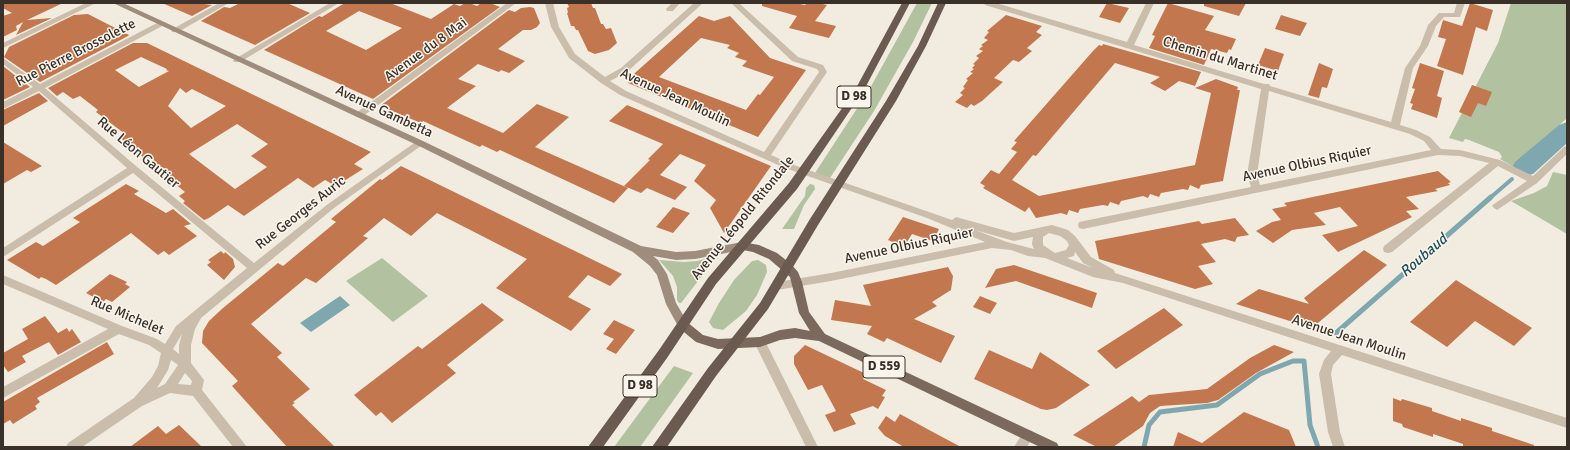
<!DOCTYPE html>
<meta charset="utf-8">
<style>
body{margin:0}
#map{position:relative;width:1570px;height:450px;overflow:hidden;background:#f2ece0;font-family:Signika,sans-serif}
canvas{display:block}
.frame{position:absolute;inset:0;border:4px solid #39302a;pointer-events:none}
</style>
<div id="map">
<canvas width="1570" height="450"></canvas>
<div class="frame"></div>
</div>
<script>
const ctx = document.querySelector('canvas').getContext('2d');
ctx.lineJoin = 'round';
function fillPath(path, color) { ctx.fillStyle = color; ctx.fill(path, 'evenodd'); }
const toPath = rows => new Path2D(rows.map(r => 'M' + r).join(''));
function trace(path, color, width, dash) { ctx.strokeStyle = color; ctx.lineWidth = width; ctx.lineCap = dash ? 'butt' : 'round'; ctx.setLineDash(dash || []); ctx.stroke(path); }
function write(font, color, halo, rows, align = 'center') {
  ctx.font = font + ' Signika,sans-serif'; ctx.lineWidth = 3; ctx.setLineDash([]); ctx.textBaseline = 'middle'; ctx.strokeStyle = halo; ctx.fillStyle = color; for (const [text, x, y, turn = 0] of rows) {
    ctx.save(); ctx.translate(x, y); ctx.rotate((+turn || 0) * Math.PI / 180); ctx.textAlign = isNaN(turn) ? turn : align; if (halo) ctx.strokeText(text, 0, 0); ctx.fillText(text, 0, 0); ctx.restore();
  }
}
fillPath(toPath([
 [917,3,932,3,913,42,874,111,830,178,815,173,869,90],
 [1511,3,1567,3,1567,118,1514,167,1500,159,1502,157,1499,152,1469,140,1465,139,1463,142,1449,138,1498,43],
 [1553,172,1567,175,1567,234,1511,201,1534,193,1547,186],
 [810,184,814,185,815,189,804,205,794,229,782,229,805,196,806,188],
 [712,257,716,258,681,303,679,303,677,300,677,287,673,276,659,260,684,262,697,261],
 [382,258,428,296,393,322,346,281],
 [758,260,766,265,767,272,757,295,746,311,723,330,713,328,709,322,719,303,734,280,752,261],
 [674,366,693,373,640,447,614,447]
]), '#b2c1a0');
fillPath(toPath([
 [340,296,350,305,311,332,300,323]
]), '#7fa7af');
trace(toPath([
 [1490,198,1512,179]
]), '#7fa7af', 4);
trace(toPath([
 [1336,333,1491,197],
 [1144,447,1149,425,1160,412,1217,405,1260,374,1293,361,1304,361,1310,425,1318,447]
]), '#7fa7af', 5);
fillPath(toPath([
 [1567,122,1567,143,1533,174,1524,176,1515,174,1512,168,1515,162,1559,125,1567,122]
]), '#7fa7af');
fillPath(toPath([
 [3,3,63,3,27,20,52,18,16,35,23,22,16,26,17,30,3,37,3,16,12,13,3,8],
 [162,3,197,3,212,5,192,16],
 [240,3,287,3,310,13,255,45,201,21,224,7,230,8],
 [341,3,390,3,431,19,454,4,460,6,465,3,469,3,477,6,481,3,490,3,500,7,373,99,264,50,319,16,322,17,343,4],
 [359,11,402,28,366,50,326,31],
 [567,3,591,3,593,8,595,8,601,24,603,24,606,29,611,28,617,43,609,50,595,54,588,51,578,30,576,30,574,26,571,26,567,13,568,13,567,8,569,7],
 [762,3,795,3,805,5,807,3,818,3,827,5,815,21,836,26,829,38,789,28,797,16,762,6],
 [1107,3,1129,8,1120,23,1099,17],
 [1168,3,1214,16,1205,30,1236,39,1231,50,1229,49,1227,53,1211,49,1204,65,1149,48,1155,36,1152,35],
 [1204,3,1246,3,1239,16,1204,6],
 [1470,3,1493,10,1487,31,1476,27,1463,75,1437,66,1446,39,1438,37,1443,20,1462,26],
 [530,7,534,8,540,23,537,27,531,30,523,30,498,49,525,61,509,73,501,70,499,72,478,64,458,79,476,86,447,108,503,133,537,104,569,117,535,147,628,188,614,203,500,150,497,152,482,145,480,147,423,121,421,123,380,106,509,10,515,12,521,8],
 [88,14,129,35,128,36,40,82,4,57,9,47,74,15],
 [1006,15,1042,26,1036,32,1042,35,1027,48,1032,51,1019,62,1013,60,994,78,1003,82,982,101,974,106,971,104,967,108,955,102,963,95,960,93,965,88,963,87,968,80,966,79,973,73,970,72,974,69,972,68,975,65,973,64,979,58,976,56,983,51,979,49,983,46,981,45,988,40,984,38,989,32,987,31],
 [1281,15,1307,23,1300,36,1275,29],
 [699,16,714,21,730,16,770,58,806,70,758,137,628,83,630,81,627,80],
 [701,38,730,45,727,48,739,53,735,57,747,61,742,66,774,77,760,95,758,94,746,110,659,77],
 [133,43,147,43,371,152,354,164,363,169,336,186,325,180,313,188,298,178,244,216,228,205,209,218,204,220,183,203,185,201,179,196,185,192,119,137,125,134,96,112,98,110,80,96,73,99,63,92,57,96,48,88],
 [141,57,167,69,166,70,169,71,139,87,115,70],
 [180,88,186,93,192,89,226,106,191,128,168,106],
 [237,124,268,144,251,156,267,167,235,189,189,154],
 [1103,44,1201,72,1195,86,1179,81,1165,91,1150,83,1160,77,1115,63,1036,156,1033,155,1012,180,1039,196,1195,165,1211,93,1195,88,1216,79,1238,87,1237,90,1240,90,1223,181,1201,185,1199,189,1190,185,1188,190,1183,189,1161,193,1159,197,1150,194,1148,198,1143,196,1121,201,1119,205,1110,202,1108,206,1103,205,1080,209,1078,213,1069,210,1067,215,1061,213,1036,218,1029,207,1025,212,983,188,985,186,980,183,991,170,999,174,1017,152,1011,149,1017,142,1014,141,1093,51,1099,45,1102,46],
 [1265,48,1284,54,1278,71,1258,65],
 [1319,63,1333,69,1327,88,1322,87,1319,98,1308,95],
 [1420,63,1444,71,1437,96,1442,98,1437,118,1411,109,1413,104,1410,103,1415,89,1412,88],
 [3,66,30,87,3,100],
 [1472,85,1492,92,1486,106,1478,103,1471,117,1459,112],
 [39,93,48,101,3,126,3,110],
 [627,105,771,166,724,233,710,208,716,200,694,181,706,165,680,154,660,175,687,187,675,200,647,188,641,193,624,186,650,160,648,159,663,144,609,121],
 [3,142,42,166,31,172,27,170,3,184],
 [401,166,622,274,610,286,588,275,568,297,591,309,571,331,496,288,527,259,437,213,411,236,384,218,363,236,368,238,316,283,306,278,251,324,282,353,277,357,310,389,293,402,295,403,292,405,335,447,287,447,232,386,238,381,202,343,203,331,209,321,223,308,278,263,283,266,336,222,331,219,380,179,382,180],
 [1438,171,1451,182,1448,183,1450,185,1435,189,1438,191,1406,197,1419,209,1406,211,1412,217,1338,252,1322,235,1358,226,1340,207,1314,213,1326,225,1292,230,1273,243,1256,231,1272,222,1281,220,1272,209,1287,206,1284,203],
 [126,184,139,191,134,194,166,213,173,209,191,224,184,226,197,236,169,255,164,251,158,255,131,233,56,285,46,279,41,277,39,279,7,260,36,242,43,246,80,222,73,218],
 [673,207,690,213,673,233,656,227],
 [903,217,939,229,933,241,912,234,904,247,888,240],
 [1235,218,1249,235,1237,237,1235,242,1225,239,1201,244,1216,262,1198,266,1213,284,1195,289,1099,259,1095,241,1199,221,1202,224],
 [1364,250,1387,265,1312,328,1236,304,1259,289,1309,304,1304,298],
 [221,251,224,254,225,252,233,259,235,267,224,280,207,265,211,262,208,260],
 [1014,265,1097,293,1092,308,1016,281,985,288,996,269],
 [948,267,953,276,951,290,932,302,937,306,914,319,955,336,941,363,887,338,884,342,867,334,872,326,831,320,835,300,871,306,863,285],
 [110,274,127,282,125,284,130,287,112,302,106,299,103,302,86,293],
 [1456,280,1532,328,1514,346,1475,321,1447,347,1410,322],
 [980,296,997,303,990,314,973,307],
 [482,303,504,320,447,365,456,373,392,423,381,412,376,416,354,395,418,346,422,349],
 [1164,308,1183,325,1116,369,1097,351],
 [45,316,58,333,67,328,69,332,72,329,81,342,58,355,49,342,22,356,26,362,8,372,3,365,3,353,28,339,22,329],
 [614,320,635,330,616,354,606,349,614,339,603,334],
 [107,342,114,354,37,398,40,402,35,406,37,409,13,424,10,420,3,424,3,402],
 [805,345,866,374,863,379,886,390,882,396,885,397,878,409,873,406,850,414,856,424,834,432,825,415,836,411,822,385,808,390,794,364,794,356],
 [1274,345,1294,352,1256,373,1218,400,1207,403,1160,406,1150,413,1143,426,1113,447,1097,447,1073,435,1132,396,1139,402,1149,395,1207,389,1250,358],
 [989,350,1032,369,1040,352,1090,385,1056,408,1047,410,1041,409,974,379],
 [1393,398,1401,401,1402,399,1432,408,1432,411,1461,421,1461,418,1492,428,1492,431,1534,445,1534,447,1463,447,1463,444,1433,434,1433,437,1403,427,1402,424,1393,421],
 [1244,412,1289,430,1296,447,1173,447,1178,432,1202,443],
 [900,414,931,431,961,447,904,447,885,436,878,428,886,416,895,422],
 [179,425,202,447,130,447,158,426,166,434]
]), '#c2774e');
fillPath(toPath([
 [86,3,96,3,3,48,3,43,86,3],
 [219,3,229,3,178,32,172,32,171,30,219,3],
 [330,3,339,3,240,62,234,62,233,60,330,3],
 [507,3,516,3,362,117,356,117,355,115,356,113,507,3],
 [545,3,553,3,559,27,575,54,605,77,621,68,694,3,703,3,627,72,610,81,626,91,764,152,819,72,817,69,792,61,731,3,739,3,798,57,823,65,827,72,771,155,791,164,952,220,956,217,1014,233,1052,225,1068,230,1075,236,1091,257,1114,270,1115,273,1567,418,1567,428,1342,355,1333,365,1331,374,1340,432,1345,447,1333,447,1328,432,1319,374,1324,360,1331,351,1123,283,1093,277,1045,258,1028,256,1011,250,992,248,831,281,777,290,773,289,772,286,773,283,777,282,831,273,985,242,927,218,785,168,620,95,601,83,569,58,551,27,545,3],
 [975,230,1014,241,1033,237,1032,244,1034,249,1007,242,975,230],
 [1049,233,1060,236,1067,241,1069,245,1066,250,1055,253,1043,245,1043,237,1049,233],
 [1075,252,1083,263,1093,268,1067,258,1074,256,1075,252],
 [672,3,680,3,673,11,667,11,666,9,672,3],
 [984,3,996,3,1127,42,1146,3,1154,3,1134,45,1264,84,1269,84,1270,86,1391,122,1405,68,1420,46,1428,25,1439,13,1454,13,1457,3,1465,3,1460,17,1444,17,1436,26,1428,46,1413,68,1400,125,1416,130,1430,137,1441,149,1460,150,1500,160,1533,176,1564,147,1567,146,1567,154,1537,183,1497,210,1494,208,1492,206,1494,204,1527,181,1498,166,1392,252,1388,253,1384,252,1383,249,1384,246,1489,163,1460,156,1438,155,1083,229,1079,228,1078,225,1079,222,1251,187,1247,175,1261,89,985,5,984,3],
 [1269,91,1410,134,1424,141,1431,150,1260,185,1257,175,1269,91],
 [159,22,165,22,166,24,45,88,136,166,254,263,328,204,417,141,423,141,425,143,334,208,201,318,195,329,191,345,191,363,204,380,202,390,247,447,233,447,193,396,170,393,142,406,82,447,66,447,68,443,134,398,152,377,158,366,161,353,149,345,119,334,3,398,3,387,108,329,3,284,3,275,122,326,157,339,165,344,176,326,247,268,133,173,3,257,3,248,127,168,39,91,3,109,3,102,33,87,3,64,3,58,40,84,159,22],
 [182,334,179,345,179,354,173,349,182,334],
 [171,360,178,365,165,384,157,388,168,370,171,360],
 [185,373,192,381,191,385,178,384,185,373],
 [760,337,764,339,818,447,806,447,754,342,756,339,760,337],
 [1028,430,1032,431,1034,435,1027,447,1014,447,1024,431,1028,430]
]), '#cabdac');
fillPath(toPath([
 [113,3,123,3,423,141,641,246,676,252,695,251,742,242,746,243,747,246,746,249,742,250,695,259,676,260,653,256,658,260,667,274,676,303,689,325,687,328,683,329,679,328,666,304,657,275,650,266,633,252,417,145,113,3]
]), '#9e8d7d');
fillPath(toPath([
 [742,242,759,245,777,253,791,264,798,272,802,282,809,312,825,334,1057,443,1059,447,1040,447,819,341,795,338,780,340,760,347,718,349,696,342,679,328,677,325,679,322,683,321,687,322,703,335,718,339,760,337,780,330,795,328,810,331,799,313,790,277,769,259,753,252,738,249,737,246,738,243,742,242]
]), '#7a695c');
fillPath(toPath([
 [902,3,910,3,864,90,797,189,716,284,667,358,603,447,588,447,659,350,708,278,789,183,855,90,902,3],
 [938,3,946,3,926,46,896,101,818,225,768,309,716,376,667,447,652,447,708,368,760,303,810,219,886,101,918,46,938,3]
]), '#6a5a4f');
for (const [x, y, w] of [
 [854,97,34],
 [884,367,42],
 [640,386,34]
]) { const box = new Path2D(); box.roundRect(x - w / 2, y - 11, w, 22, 3); ctx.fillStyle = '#faf5ec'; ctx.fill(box); trace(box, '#39302a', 1); }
write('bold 13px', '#39302a', null, [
 ["D 98",854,97],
 ["D 559",884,367],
 ["D 98",640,386]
]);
write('14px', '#39302a', '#faf5ec', [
 ["Avenue du 8 Mai",426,50,-36],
 ["Rue Pierre Brossolette",76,53,-27],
 ["Chemin du Martinet",1220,59,17],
 ["Avenue Jean Moulin",675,98,25],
 ["Avenue Gambetta",384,112,25],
 ["Rue Léon Gautier",138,153,40],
 ["Avenue Olbius Riquier",1307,164,-12],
 ["Rue Georges Auric",301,213,-38],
 ["Avenue Léopold Ritondale",743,218,-51],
 ["Avenue Olbius Riquier",909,246,-12],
 ["Rue Michelet",127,316,23],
 ["Avenue Jean Moulin",1349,338,18]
]);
write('italic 15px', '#214f59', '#faf5ec', [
 ["Roubaud",1424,256,-41]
]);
</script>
